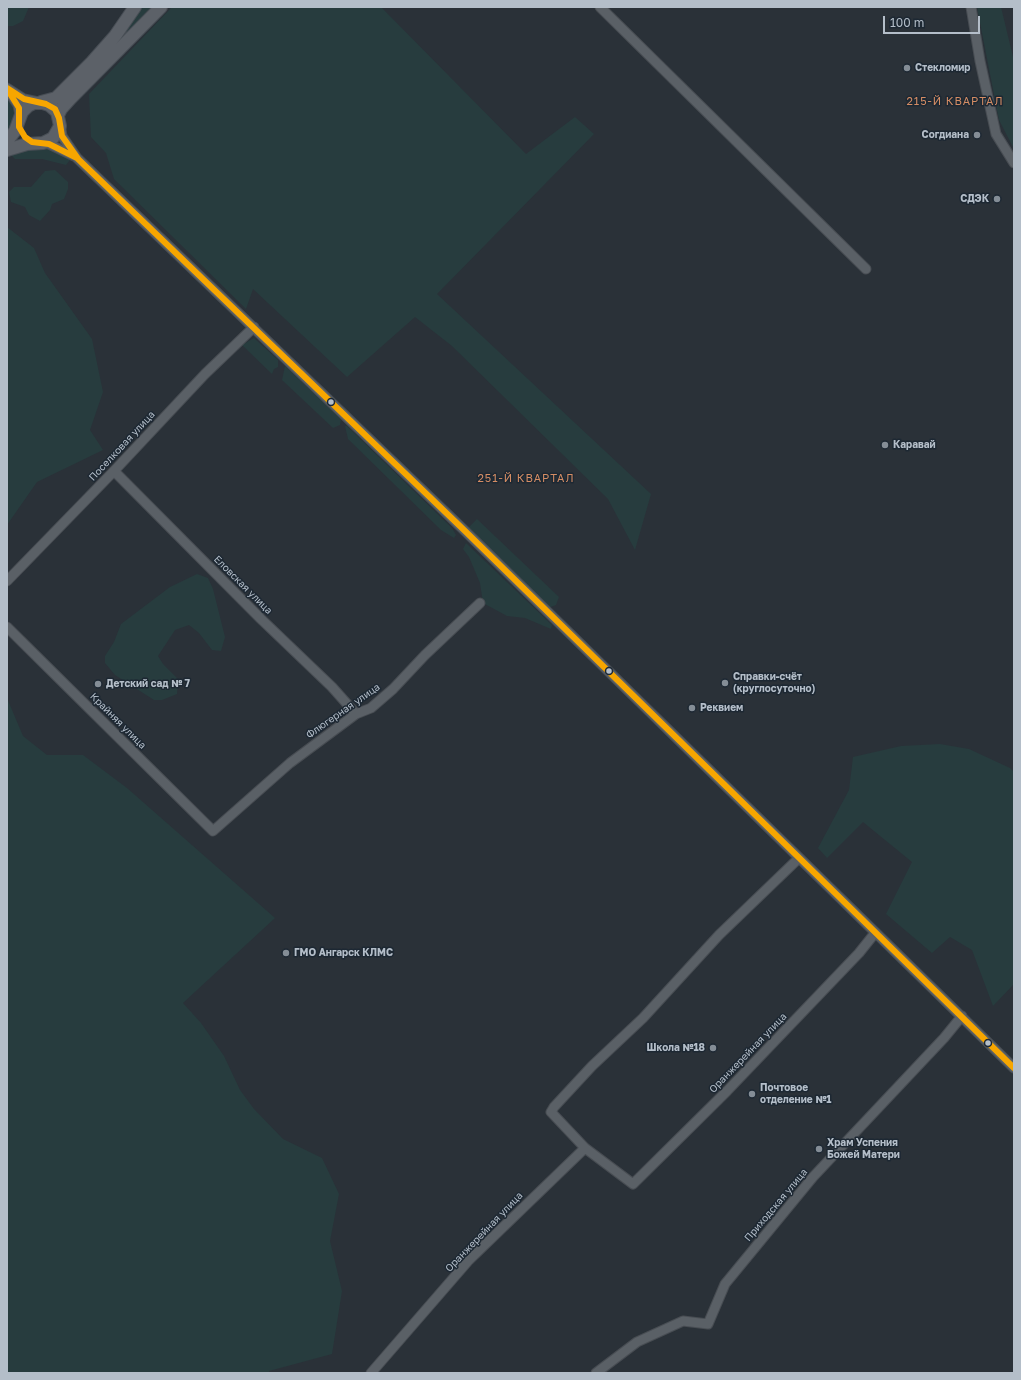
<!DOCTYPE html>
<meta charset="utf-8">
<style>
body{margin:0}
#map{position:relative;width:1021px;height:1380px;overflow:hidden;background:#2a3138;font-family:"Golos Text",sans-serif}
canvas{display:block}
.frame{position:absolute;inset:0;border:8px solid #b4bec9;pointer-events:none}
.scale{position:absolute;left:883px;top:16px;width:97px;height:18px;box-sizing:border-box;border:2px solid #b4bec9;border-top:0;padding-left:5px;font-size:12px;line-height:14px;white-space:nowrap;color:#b4bec9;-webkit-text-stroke:3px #1d2833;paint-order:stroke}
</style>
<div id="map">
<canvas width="1021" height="1380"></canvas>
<div class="frame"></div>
<div class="scale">100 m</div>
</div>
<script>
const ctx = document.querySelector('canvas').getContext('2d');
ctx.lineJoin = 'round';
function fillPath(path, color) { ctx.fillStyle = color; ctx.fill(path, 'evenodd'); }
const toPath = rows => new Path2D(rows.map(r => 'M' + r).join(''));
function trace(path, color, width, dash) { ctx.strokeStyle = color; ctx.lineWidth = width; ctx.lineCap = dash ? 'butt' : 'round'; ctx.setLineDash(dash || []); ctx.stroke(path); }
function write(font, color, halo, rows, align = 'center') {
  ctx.font = font + ' "Golos Text",sans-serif'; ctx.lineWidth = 3; ctx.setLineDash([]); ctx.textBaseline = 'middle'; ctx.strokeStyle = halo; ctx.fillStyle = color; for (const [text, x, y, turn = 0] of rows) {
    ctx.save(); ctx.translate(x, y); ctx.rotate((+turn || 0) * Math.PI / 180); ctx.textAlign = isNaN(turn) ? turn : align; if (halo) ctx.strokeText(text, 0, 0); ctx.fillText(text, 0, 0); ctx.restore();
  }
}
fillPath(toPath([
 [7,7,29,7,23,21,13,26,7,26],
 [137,7,151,7,114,46],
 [172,7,381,7,526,154,575,117,594,134,437,294,651,494,635,550,608,499,452,346,415,317,347,377,253,289,246,309,114,179,106,153,91,137,89,94],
 [977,7,1001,7,1014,61,1014,149,999,120],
 [7,98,16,111,15,121,7,131],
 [43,147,59,152,70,160,66,165,42,159,15,159,10,154,19,149],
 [55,170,68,182,68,189,64,199,52,204,50,210,40,221,29,215,25,207,11,202,9,192,14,187,31,187,45,171],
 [7,227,34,248,45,273,92,339,103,392,90,430,103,450,37,482,7,525],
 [254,338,278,360,278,367,274,369,272,374,242,345],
 [285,366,341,419,340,425,333,428,282,380],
 [347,426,452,528,456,535,454,538,441,530,348,439,345,426],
 [477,519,559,597,556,605,548,608,467,529],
 [466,543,552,625,551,629,525,618,507,616,483,603,480,583,469,557,463,549],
 [197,574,208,578,213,589,225,637,221,651,212,650,199,633,189,625,175,630,158,656,163,664,178,679,177,694,162,700,154,700,115,675,105,663,105,656,114,642,121,624,170,587],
 [7,698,23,736,47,755,83,755,127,788,275,918,183,1003,201,1023,224,1056,240,1090,254,1109,283,1139,322,1158,339,1194,330,1241,342,1291,332,1354,269,1371,269,1373,7,1373],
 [940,744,969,749,1010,768,1014,772,1014,984,993,1006,972,950,950,937,932,953,886,914,912,862,863,822,827,858,818,848,849,790,853,757,901,746]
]), '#273c3e');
const minor = toPath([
 [600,7,866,269],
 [971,7,980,61,996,134,1014,163],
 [7,88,24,99,38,102],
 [9,92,18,105,20,115],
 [60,123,62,136,77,158,464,530,1014,1068],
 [41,143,49,144,74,156],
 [114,471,261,619,332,687,356,714],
 [7,581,114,471,205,374,254,327],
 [7,627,213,831,290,763,356,714,371,708,393,689,425,655,480,603],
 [799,858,719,935,643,1018,592,1066,554,1107,551,1112,585,1148,633,1184,727,1091,859,953,875,933],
 [371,1373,469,1260,585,1148],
 [596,1373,637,1342,683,1321,708,1324,725,1284,813,1177,944,1038,962,1016]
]);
const major = toPath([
 [41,102,56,98,92,62,115,36,135,7],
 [58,115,61,109,71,98,161,7],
 [7,141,15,131,22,112,28,106,34,103,43,103,49,105,57,112,60,126,53,138,43,143,27,144,7,150]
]);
trace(minor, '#484d53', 11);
trace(major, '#484e55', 14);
trace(minor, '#5a6066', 9);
trace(major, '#5c6168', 12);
trace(toPath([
 [7,88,24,99,46,104,55,109,59,118,62,136,79,160],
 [7,89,19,108,19,127,25,137,32,142,49,144,77,158,464,530,1014,1068]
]), '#f7a600', 6);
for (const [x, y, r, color] of [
 [907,68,4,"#848d96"],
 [977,135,4,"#848d96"],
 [997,199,4,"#848d96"],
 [331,402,3.5,"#b4bec9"],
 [885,445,4,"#848d96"],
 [609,671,3.5,"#b4bec9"],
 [725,683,4,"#848d96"],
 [98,684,4,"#848d96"],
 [692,708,4,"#848d96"],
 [286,953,4,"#848d96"],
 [988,1043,3.5,"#b4bec9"],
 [713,1048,4,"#848d96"],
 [752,1094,4,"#848d96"],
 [819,1149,4,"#848d96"]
]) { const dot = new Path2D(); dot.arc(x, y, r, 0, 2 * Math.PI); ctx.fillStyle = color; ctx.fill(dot); trace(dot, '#1d2833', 1.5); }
write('bold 10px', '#b4bec9', '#1d2833', [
 ["Стекломир",915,68],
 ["Согдиана",969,135,"right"],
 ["СДЭК",989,199,"right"],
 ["Каравай",893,445],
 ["Справки-счёт",733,677],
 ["(круглосуточно)",733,689],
 ["Детский сад № 7",106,684],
 ["Реквием",700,708],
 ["ГМО Ангарск КЛМС",294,953],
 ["Школа №18",705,1048,"right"],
 ["Почтовое",760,1088],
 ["отделение №1",760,1100],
 ["Храм Успения",827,1143],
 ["Божей Матери",827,1155]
], 'left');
write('10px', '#b4bec9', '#1d2833', [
 ["Поселковая улица",122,446,-47],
 ["Еловская улица",243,585,45],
 ["Флюгерная улица",343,711,-35],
 ["Крайняя улица",118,721,45],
 ["Оранжерейная улица",748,1053,-46],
 ["Приходская улица",776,1205,-50],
 ["Оранжерейная улица",484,1232,-46]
]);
ctx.letterSpacing = '1px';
write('11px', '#d58d64', '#1d2833', [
 ["215-Й КВАРТАЛ",955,102],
 ["251-Й КВАРТАЛ",526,479]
]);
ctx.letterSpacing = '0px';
</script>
